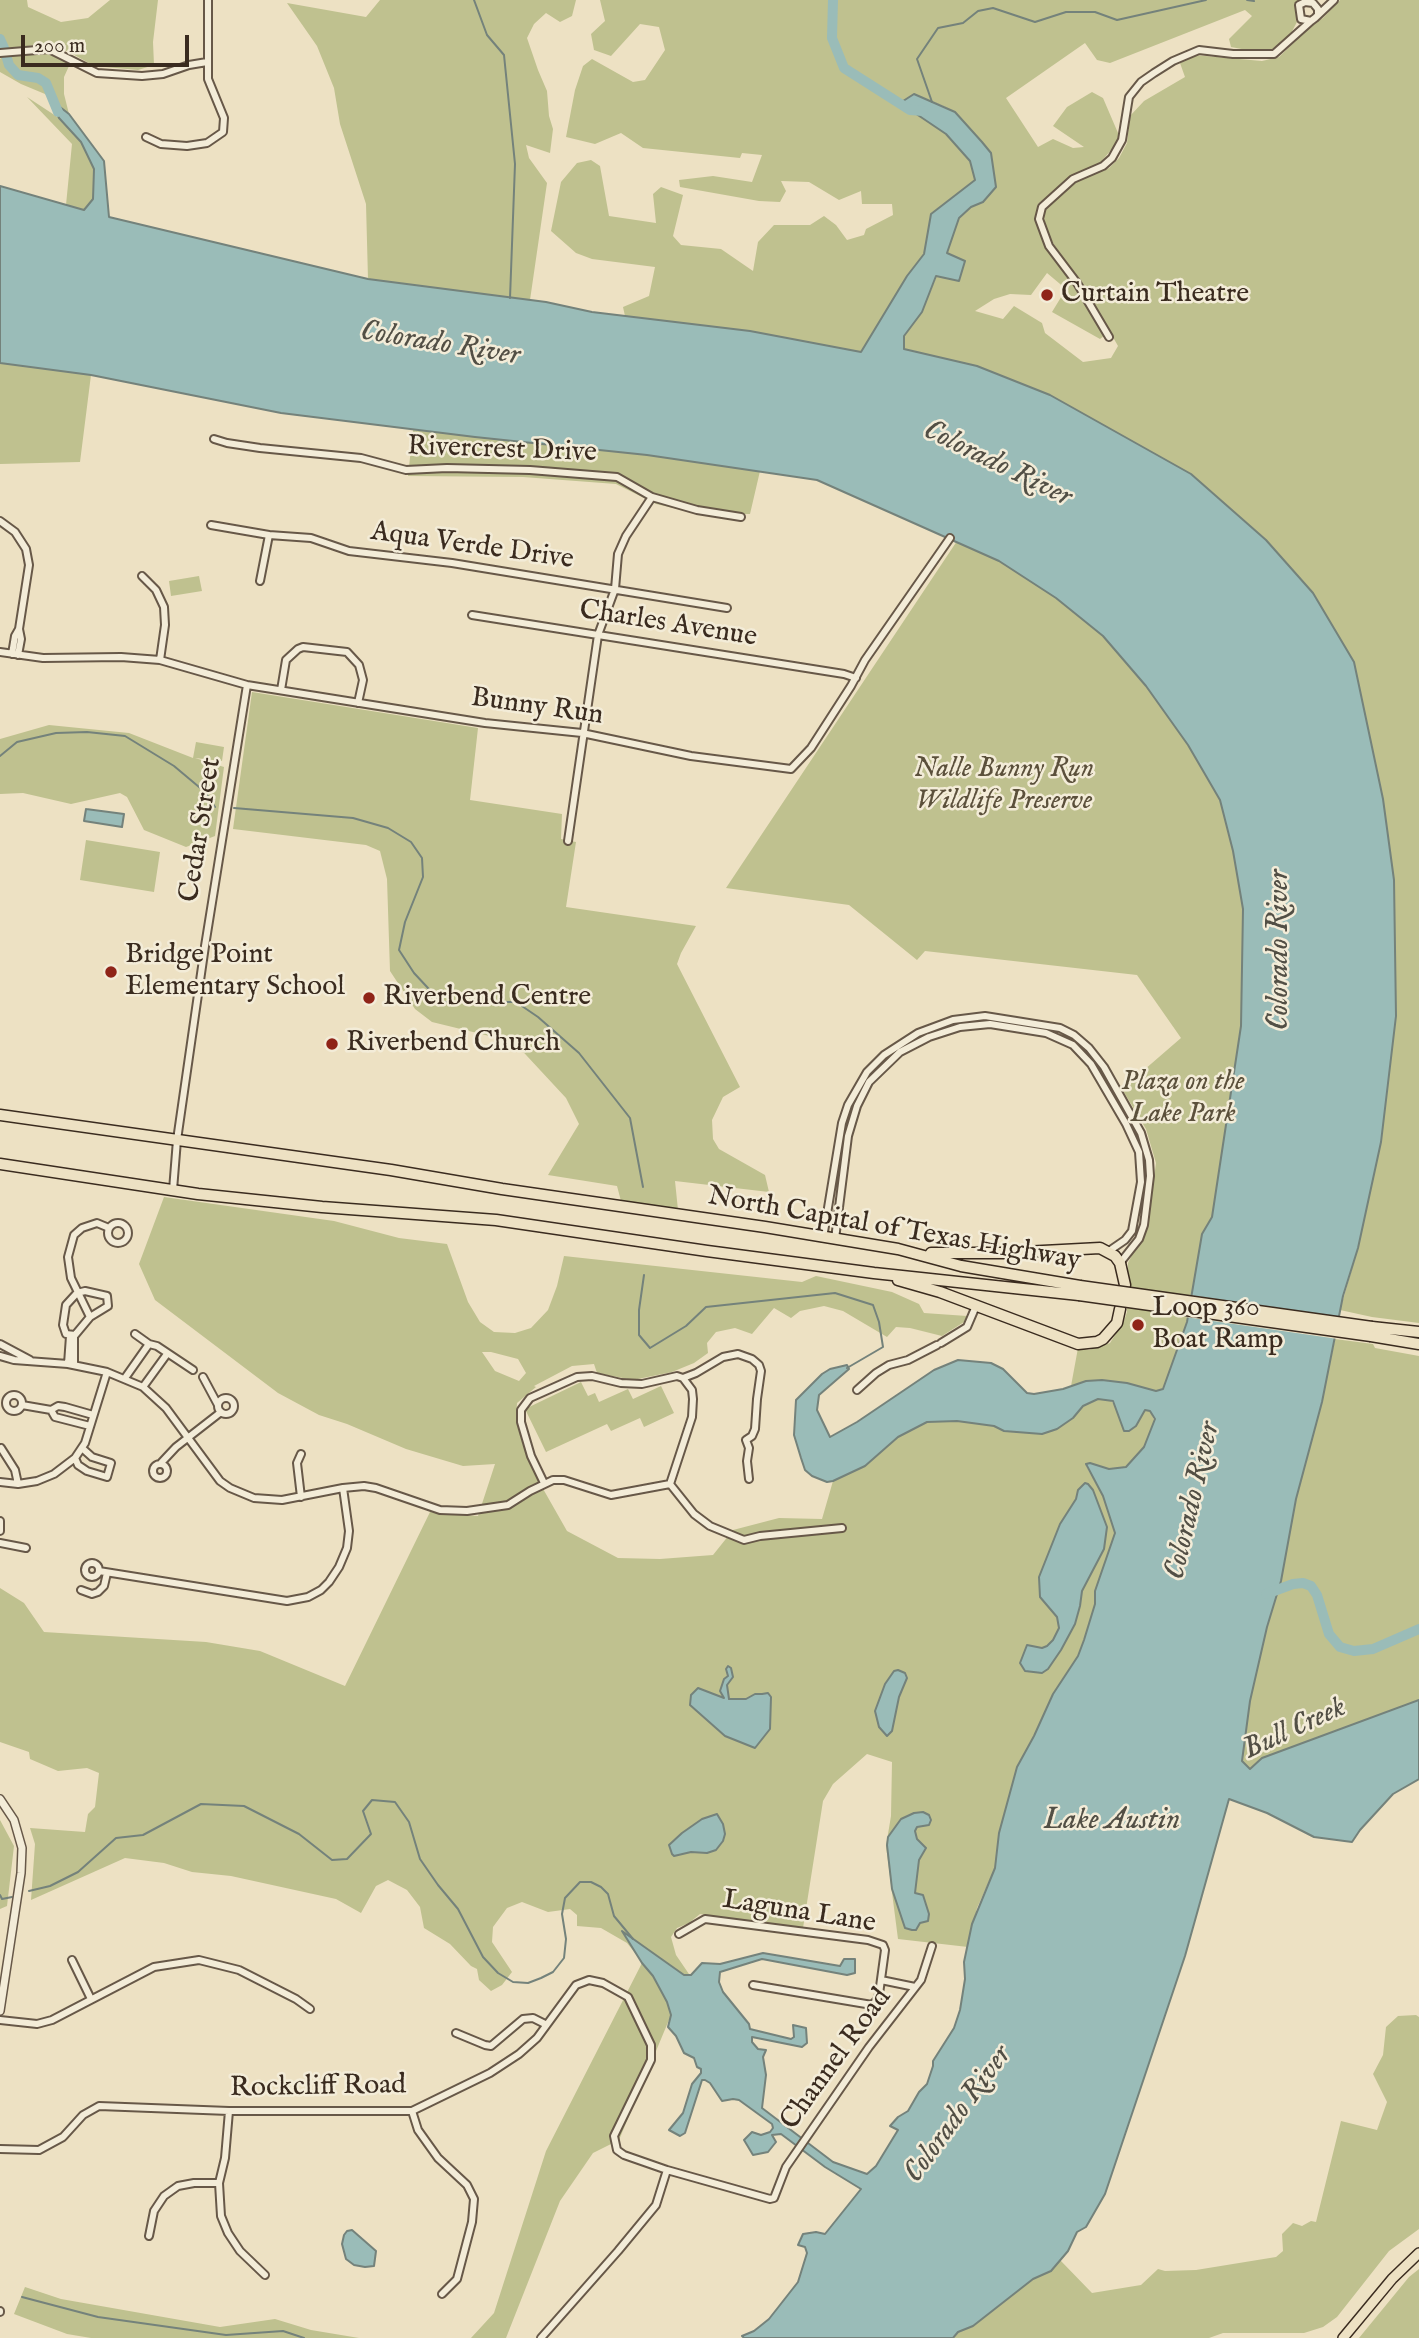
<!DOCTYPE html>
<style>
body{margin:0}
#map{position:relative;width:1419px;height:2338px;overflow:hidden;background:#ede1c3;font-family:"IM FELL English",serif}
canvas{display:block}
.scale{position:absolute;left:21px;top:35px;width:168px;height:32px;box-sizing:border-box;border:4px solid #3a2b1f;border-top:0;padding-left:9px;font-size:21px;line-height:24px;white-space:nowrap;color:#3a2b1f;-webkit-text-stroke:5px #f3ecd8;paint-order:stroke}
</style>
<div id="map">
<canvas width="1419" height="2338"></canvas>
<div class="scale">200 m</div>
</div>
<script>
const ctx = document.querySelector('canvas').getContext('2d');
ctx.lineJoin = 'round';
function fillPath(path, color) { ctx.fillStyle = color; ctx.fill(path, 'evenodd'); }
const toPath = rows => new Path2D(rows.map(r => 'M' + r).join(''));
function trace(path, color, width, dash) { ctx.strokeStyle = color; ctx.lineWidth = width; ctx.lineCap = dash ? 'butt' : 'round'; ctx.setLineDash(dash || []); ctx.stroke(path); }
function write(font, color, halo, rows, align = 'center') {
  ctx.font = font + ' "IM FELL English",serif'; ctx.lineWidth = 5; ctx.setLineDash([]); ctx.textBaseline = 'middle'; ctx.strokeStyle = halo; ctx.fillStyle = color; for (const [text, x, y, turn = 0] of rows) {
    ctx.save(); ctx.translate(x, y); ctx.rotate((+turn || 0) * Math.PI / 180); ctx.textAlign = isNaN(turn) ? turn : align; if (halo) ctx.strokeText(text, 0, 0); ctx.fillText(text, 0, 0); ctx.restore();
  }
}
fillPath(toPath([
 [0,0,27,0,28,7,61,22,88,18,110,0,158,0,153,42,154,65,138,70,94,66,69,52,49,43,0,50],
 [380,0,576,0,572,16,560,22,546,13,534,24,527,38,538,70,547,91,549,116,553,129,550,153,526,145,529,158,547,183,530,300,368,279,366,204,340,124,334,88,317,46,287,3,366,17],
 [600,0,1300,0,1295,4,1297,22,1289,37,1273,50,1247,50,1231,47,1229,39,1252,16,1245,10,1110,63,1097,60,1085,43,1006,98,1038,147,1053,139,1073,148,1084,147,1053,126,1067,107,1092,92,1103,98,1118,133,1119,141,1099,164,1074,175,1038,204,1036,214,1046,248,1094,313,1105,335,1100,339,1052,312,1066,289,1047,273,1031,295,1010,294,994,299,975,311,1003,319,1014,306,1042,323,1045,333,1083,362,1111,358,1118,346,1086,290,1053,243,1045,227,1044,216,1046,209,1074,183,1109,168,1119,158,1127,143,1130,116,1144,101,1185,77,1180,63,1194,55,1262,61,1279,57,1310,27,1323,18,1340,0,1419,0,1419,1323,1372,1317,1340,1310,1358,1248,1381,1142,1396,1016,1394,880,1383,799,1354,662,1313,593,1266,540,1191,474,1050,395,977,366,904,349,904,336,922,312,937,275,959,281,947,253,953,231,959,218,971,207,983,201,965,125,955,112,943,106,914,94,900,103,946,134,970,161,975,180,931,214,924,254,907,276,862,352,750,331,625,316,623,307,649,296,655,267,592,259,576,253,551,231,561,182,577,163,591,160,600,166,609,216,656,223,653,194,661,187,683,195,673,236,681,245,721,249,753,271,758,242,774,225,810,225,824,216,836,225,847,240,864,235,866,229,893,215,892,204,862,204,861,191,839,200,809,182,781,181,786,191,780,202,759,201,680,187,679,180,713,176,752,182,762,155,742,153,740,158,643,148,621,133,595,144,566,137,575,90,583,66,592,59,633,82,645,80,665,50,659,27,640,24,611,56,594,50,591,34,605,21],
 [48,54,64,60,69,66,64,77,64,94,69,114,45,94,21,84,0,72,0,59,4,55],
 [27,97,59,118,81,142,94,169,93,199,84,210,66,205,72,144],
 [0,363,91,375,80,462,0,464],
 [413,430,647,455,760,471,750,514,699,514,656,504,616,484,523,477,408,476],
 [957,541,999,561,1056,598,1103,636,1146,686,1188,745,1220,800,1233,851,1243,909,1244,962,1241,1026,1233,1090,1212,1217,1202,1234,1187,1322,1165,1383,1163,1389,1156,1391,1127,1383,1102,1380,1086,1381,1071,1386,1078,1348,1089,1350,1110,1343,1124,1321,1127,1312,1128,1263,1148,1223,1156,1163,1146,1129,1122,1089,1181,1038,1137,975,925,951,917,960,849,905,726,888],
 [199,576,202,591,171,596,169,581],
 [252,692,478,728,470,800,562,814,561,839,576,842,566,907,696,926,681,953,677,964,740,1087,723,1097,712,1120,713,1139,719,1149,765,1175,769,1192,675,1181,678,1210,621,1201,617,1186,548,1175,579,1124,566,1098,514,1042,432,1022,415,1009,390,971,387,879,380,851,366,845,233,829],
 [49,725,129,733,193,758,196,742,224,747,222,761,195,758,224,767,215,836,186,847,144,830,127,797,120,793,71,804,23,793,0,794,0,739],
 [86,840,160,852,154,892,80,880],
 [164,1197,334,1221,399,1238,447,1244,468,1302,480,1322,494,1332,515,1333,531,1328,548,1310,557,1286,564,1256,802,1282,816,1276,892,1292,919,1304,924,1313,967,1316,964,1322,942,1336,910,1328,896,1327,887,1337,843,1311,824,1306,800,1311,791,1318,774,1308,752,1334,735,1328,716,1332,707,1343,708,1353,694,1363,672,1372,633,1380,597,1373,594,1364,572,1366,534,1386,536,1387,517,1403,516,1420,523,1445,542,1487,567,1531,618,1558,660,1559,713,1555,733,1530,779,1518,822,1519,833,1481,865,1466,898,1437,927,1422,957,1421,994,1426,1004,1431,1042,1434,1057,1429,1084,1404,1093,1400,1110,1400,1115,1405,1143,1412,1145,1410,1150,1411,1155,1422,1144,1447,1126,1468,1109,1469,1090,1463,1086,1466,1103,1496,1115,1534,1095,1591,1095,1604,1084,1640,1078,1656,1053,1694,1034,1736,1017,1767,999,1833,995,1868,977,1908,968,1947,898,1939,886,1846,891,1816,892,1762,867,1754,833,1784,823,1801,803,1928,700,1914,689,1923,677,1928,671,1937,676,1955,691,1977,683,1983,640,1959,627,1943,601,1928,577,1926,577,1915,570,1909,548,1912,522,1902,507,1908,493,1927,492,1942,512,1972,502,1985,491,1991,479,1980,477,1969,471,1966,450,1944,424,1928,420,1907,407,1890,388,1880,376,1886,361,1913,336,1899,231,1876,192,1872,164,1863,125,1858,31,1900,35,1844,30,1828,85,1832,88,1814,95,1807,99,1773,87,1768,58,1771,30,1759,29,1752,0,1742,0,1588,24,1603,44,1632,206,1642,260,1651,345,1686,430,1512,478,1516,495,1464,463,1466,406,1449,347,1424,319,1415,278,1393,155,1300,139,1264],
 [482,1352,491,1352,518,1359,526,1373,519,1381,495,1371],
 [1335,1339,1373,1344,1375,1348,1419,1356,1419,1700,1262,1758,1250,1769,1242,1762,1250,1701,1267,1627,1281,1581,1296,1499,1322,1402],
 [581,1382,588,1396,595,1393,599,1402,628,1389,633,1399,661,1386,674,1413,644,1427,640,1418,611,1431,607,1424,546,1452,525,1409],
 [0,1820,14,1846,7,1906,0,1909],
 [642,1963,653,1976,667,2002,671,2015,619,2140,593,2153,560,2201,506,2338,471,2338,494,2313,546,2151],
 [1416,2015,1419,2017,1419,2229,1389,2251,1337,2317,1323,2327,1304,2333,1223,2333,1209,2338,953,2338,958,2332,973,2326,1033,2279,1051,2271,1060,2260,1092,2293,1141,2285,1158,2269,1165,2271,1196,2270,1276,2257,1283,2251,1282,2234,1293,2223,1302,2226,1311,2221,1316,2222,1341,2121,1377,2130,1387,2102,1373,2074,1383,2055,1386,2027,1398,2016],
 [1419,2269,1419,2338,1359,2338,1409,2277],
 [25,2287,61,2299,220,2327,275,2319,311,2330,359,2338,91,2338,67,2334,14,2314]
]), '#bfc18f');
const water = toPath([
 [914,94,955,112,982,142,991,153,996,187,983,202,971,207,959,218,947,253,965,261,959,281,936,276,922,312,904,336,904,349,977,366,1050,395,1191,474,1266,540,1313,593,1354,662,1383,799,1394,880,1396,1016,1381,1142,1358,1248,1343,1296,1322,1402,1296,1499,1281,1581,1267,1627,1250,1701,1242,1761,1250,1769,1262,1758,1419,1700,1419,1779,1393,1794,1360,1830,1352,1842,1314,1837,1267,1813,1229,1799,1185,1956,1105,2194,1086,2227,1077,2232,1068,2251,1051,2271,1033,2279,973,2326,958,2332,953,2338,744,2338,742,2336,754,2331,769,2319,798,2282,807,2253,805,2247,798,2245,803,2234,816,2232,825,2234,861,2189,825,2167,781,2134,772,2135,776,2142,768,2152,753,2155,744,2140,752,2132,761,2135,770,2132,773,2128,772,2124,739,2100,733,2099,722,2101,710,2083,705,2080,702,2080,685,2133,680,2136,669,2130,683,2113,692,2084,701,2073,701,2069,697,2067,694,2058,684,2053,676,2036,668,2027,671,2015,667,2002,653,1976,642,1963,622,1931,684,1975,691,1975,702,1963,720,1964,763,1953,840,1966,844,1959,855,1959,855,1973,847,1975,762,1959,720,1972,719,1982,723,1992,749,2024,750,2029,791,2039,794,2037,793,2025,806,2028,807,2043,802,2047,752,2037,752,2042,758,2049,766,2050,763,2057,766,2075,762,2108,833,2162,867,2174,876,2166,898,2130,890,2126,898,2117,908,2111,919,2092,927,2084,933,2066,933,2061,954,2028,960,2010,965,1979,964,1962,972,1924,995,1868,999,1833,1017,1767,1034,1736,1053,1694,1078,1656,1084,1640,1095,1604,1095,1591,1115,1533,1103,1496,1086,1464,1090,1463,1109,1469,1126,1467,1144,1447,1155,1419,1150,1411,1145,1410,1136,1426,1129,1431,1124,1431,1113,1401,1098,1399,1083,1406,1073,1418,1057,1429,1042,1434,1004,1431,994,1426,957,1421,927,1422,898,1437,865,1466,833,1481,827,1482,812,1476,805,1470,801,1458,794,1435,796,1400,822,1374,830,1369,847,1365,849,1369,819,1395,817,1410,830,1437,857,1422,934,1370,958,1360,991,1363,1003,1369,1027,1393,1034,1394,1063,1389,1086,1381,1102,1380,1127,1383,1156,1391,1163,1389,1187,1322,1202,1234,1212,1217,1241,1026,1243,909,1233,851,1220,800,1188,745,1146,686,1103,636,1056,598,999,561,817,480,647,455,475,437,281,413,91,375,0,363,0,186,84,210,93,199,94,169,81,142,59,118,51,100,69,114,104,161,109,217,368,279,546,302,592,312,750,331,861,352,907,276,924,254,931,214,975,180,970,161,946,134,900,103,914,94],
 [86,809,124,814,122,827,84,821,86,809],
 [1085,1483,1088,1484,1093,1490,1107,1527,1104,1549,1082,1591,1080,1606,1075,1624,1061,1650,1048,1669,1042,1673,1025,1671,1020,1663,1027,1645,1042,1648,1047,1646,1053,1640,1059,1628,1057,1617,1040,1597,1039,1577,1060,1524,1076,1499,1078,1490,1085,1483],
 [728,1666,731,1668,733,1677,727,1685,729,1699,746,1699,755,1694,762,1694,768,1693,771,1697,770,1729,755,1748,725,1736,690,1705,691,1695,698,1688,724,1698,720,1691,724,1679,728,1676,726,1669,728,1666],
 [898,1670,905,1673,907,1678,899,1697,892,1731,887,1736,879,1727,875,1711,885,1684,894,1671,898,1670],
 [923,1812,929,1815,931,1820,929,1825,917,1827,915,1831,917,1839,926,1848,919,1860,915,1893,923,1895,929,1914,928,1921,920,1923,916,1930,912,1930,905,1928,892,1889,887,1845,888,1837,901,1819,914,1813,923,1812],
 [717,1814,723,1824,725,1834,723,1841,716,1850,707,1853,691,1852,674,1856,672,1854,669,1845,682,1833,702,1819,717,1814],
 [352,2230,376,2251,374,2266,365,2267,354,2265,346,2259,342,2244,344,2235,347,2231,352,2230]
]);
fillPath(water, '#9abcb8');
trace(water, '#74827b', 2);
fillPath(toPath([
 [1189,1295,1343,1317,1338,1339,1185,1317]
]), '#ede1c3');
trace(toPath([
 [474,0,487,35,504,55,515,164,510,298],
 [1247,0,1254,1],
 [932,102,917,59,938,28,963,23,978,11,993,8,1035,22,1066,12,1095,12,1117,20,1206,0],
 [0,756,17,742,56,733,87,732,125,736,174,766,205,792,215,807],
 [234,808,353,818,388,828,411,842,422,858,423,877,405,922,399,950,414,973,441,1002,516,1002,538,1017,579,1053,630,1118,643,1187],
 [644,1275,639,1310,639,1335,650,1348,686,1326,706,1307,835,1293,873,1305,879,1322,883,1347,847,1368],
 [29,1891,50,1886,78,1872,116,1838,143,1835,201,1804,244,1806,299,1834,332,1860,347,1859,371,1834,363,1811,372,1800,395,1802,409,1822,420,1859,438,1885,458,1909,483,1957,498,1973,513,1982,528,1983,541,1978,553,1972,564,1958,566,1939,562,1914,565,1898,580,1882,591,1882,601,1887,608,1894,614,1916,633,1939],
 [0,1895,2,1899,12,1897],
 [22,2297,98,2317,226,2335,283,2331,304,2338]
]), '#74827b', 2);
trace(toPath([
 [833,0,832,38,844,68,910,110,923,111],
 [0,39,4,48],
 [6,55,9,65,18,75,38,78,46,83,58,112],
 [1266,1594,1293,1584,1303,1583,1311,1586,1317,1595,1329,1634,1340,1647,1354,1651,1373,1649,1419,1629]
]), '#9abcb8', 10);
const minor = toPath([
 [1318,14,1318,9,1313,3,1305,2,1299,5,1301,19,1311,21,1315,18,1334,0],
 [0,53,49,49,97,73,142,76,163,74,189,65,207,62],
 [146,137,161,144,187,146,207,143,223,132,224,118,208,79,208,0],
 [1109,337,1077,283,1049,246,1039,219,1042,207,1073,179,1103,166,1112,158,1122,140,1129,97,1141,82,1154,73,1173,61,1199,50,1233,54,1274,54,1311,21],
 [214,439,227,443,260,448,361,458,406,470,447,468,530,470,617,477,652,497,697,510,741,517],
 [0,521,15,532,26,549,29,565,19,629,15,636,12,654],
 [211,525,269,535,311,538,349,551,452,563,727,608],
 [142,576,156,590,164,607,165,625,160,660],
 [260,581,269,535],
 [472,615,844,674,856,678],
 [0,652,43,658,121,657,160,660,247,685,485,723,582,733,691,756,791,769,811,748,851,686,865,660,950,538],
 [18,655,21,639,19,629],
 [281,690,286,660,298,649,303,647,347,652,359,665,363,680,358,703],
 [568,841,598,635,615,589,618,554,626,536,652,497],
 [173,1190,177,1140,205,946,247,685],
 '108 1233a10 10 0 1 1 20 0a10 10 0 1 1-20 0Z',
 [823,1238,842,1123,848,1105,867,1072,884,1055,918,1033,953,1020,985,1016,1060,1028,1074,1035,1089,1048,1104,1067,1141,1133,1149,1160,1150,1176,1144,1225,1139,1239,1120,1263],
 [835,1239,848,1136,857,1106,869,1082,900,1052,929,1037,960,1027,990,1024,1046,1033,1073,1045,1091,1064,1126,1124,1139,1152,1141,1182,1132,1231,1125,1240,1109,1251],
 [85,1291,107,1296,108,1306,90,1317,75,1335,66,1334,63,1325,66,1305,77,1293,85,1291],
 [90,1317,71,1278,68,1257,74,1235,82,1228,97,1223,109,1228],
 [135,1334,149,1344,157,1346,193,1370],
 [941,1343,967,1327,976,1306],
 [0,1344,30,1360],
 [0,1356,14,1360,68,1364,107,1372,143,1387,166,1408,220,1481,230,1488,254,1498,282,1500,343,1488,364,1486,376,1488,440,1510,467,1511,508,1505,530,1491,553,1480,564,1480,611,1495,670,1484],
 [68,1364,70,1336],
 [74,1365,74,1335],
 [203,1377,218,1405],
 [125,1378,149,1344],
 [683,1378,696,1373,723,1357,738,1354,752,1359,759,1365,761,1371,757,1399,755,1429,752,1436,746,1440,749,1448,747,1461,749,1479],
 [143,1387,167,1354],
 [857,1390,876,1373,889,1365,908,1360,937,1345],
 '6 1403a8 8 0 1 1 16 0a8 8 0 1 1-16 0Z',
 '218 1406a8 8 0 1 1 16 0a8 8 0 1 1-16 0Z',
 [22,1405,51,1410,58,1406,65,1407,93,1415],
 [51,1410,55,1417,90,1426],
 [1,1448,15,1470,18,1484],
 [75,1458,78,1465,87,1471,107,1477,111,1463,92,1457,82,1448],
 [161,1463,176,1447,221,1412],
 '153 1471a7 7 0 1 1 14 0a7 7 0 1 1-14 0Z',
 [0,1482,18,1484,37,1481,54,1474,75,1458,85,1443,107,1372],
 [544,1483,531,1456,521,1422,521,1410,530,1398,577,1377,592,1376,621,1383,642,1384,677,1376,683,1378,692,1390,693,1399,692,1417,670,1484,694,1514,710,1526,744,1540,760,1536,842,1528],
 [301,1497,297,1463,301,1454],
 [0,1521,0,1531],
 [0,1543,26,1548],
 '85 1570a7 7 0 1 1 14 0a7 7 0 1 1-14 0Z',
 [99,1571,287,1601,308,1597,321,1590,329,1582,339,1567,347,1548,349,1531,343,1488],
 [81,1590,92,1594,98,1592,104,1586,107,1573],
 [679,1934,705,1919,868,1940,883,1945,885,1950,879,1994,877,2000,872,2005,753,1985],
 [72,1960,91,1999],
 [881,1980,915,1987],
 [0,2020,37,2024,52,2020,154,1967,199,1960,239,1970,296,1999,310,2009],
 [456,2033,485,2045,491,2046,523,2019,533,2018,545,2024],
 [229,2111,225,2158,219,2183,221,2216,228,2233,240,2251,265,2275],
 [412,2111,418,2130,438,2158,467,2185,474,2199,472,2222,457,2279,442,2294],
 [0,2149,39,2150,63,2137,83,2115,99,2106,229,2111,412,2111,490,2073,519,2054,537,2038,576,1985,589,1980,603,1983,628,1997,651,2045,651,2060,614,2136,617,2150,624,2155,667,2170,770,2199,774,2198,786,2167,869,2047,921,1980,932,1946],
 [149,2236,154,2211,164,2196,178,2186,194,2183,219,2183],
 [0,2312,0,2311],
 [541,2338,618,2251,656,2205,667,2170]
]);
const tertiary = toPath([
 [0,1799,14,1820,22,1848,21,1873,0,2011]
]);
const primary = toPath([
 [1343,2338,1392,2279,1419,2253]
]);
const trunk = toPath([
 [0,1115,391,1170,502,1189,765,1227,898,1249,961,1266,1080,1286],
 [0,1164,198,1194,322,1207,496,1220,707,1251,874,1273,1079,1295],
 [931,1253,1005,1253,1100,1248,1115,1256,1120,1263,1125,1285],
 [898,1280,940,1292,1078,1344,1097,1342,1103,1339,1117,1323,1120,1309],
 [1372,1327,1419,1332],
 [1371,1336,1419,1344]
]);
trace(minor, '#675848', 10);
trace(tertiary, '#675848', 10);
trace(primary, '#3a2b1f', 12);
trace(trunk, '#3a2b1f', 13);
trace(minor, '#f3ecd8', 6);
trace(tertiary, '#f3ecd8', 7);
trace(primary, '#ede1c3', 9);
trace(trunk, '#ede1c3', 10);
const trunkBridge = toPath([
 [1080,1286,1372,1327],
 [1079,1295,1371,1336]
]);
trace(trunkBridge, '#3a2b1f', 13, []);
trace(trunkBridge, '#ede1c3', 10);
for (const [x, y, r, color] of [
 [1047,295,7,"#8f2418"],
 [111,972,7,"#8f2418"],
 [369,998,7,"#8f2418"],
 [332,1044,7,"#8f2418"],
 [1138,1325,7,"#8f2418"]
]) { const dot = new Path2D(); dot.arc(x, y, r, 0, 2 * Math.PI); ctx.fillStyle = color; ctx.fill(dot); trace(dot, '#f3ecd8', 2.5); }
write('28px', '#3a2b1f', '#f3ecd8', [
 ["Curtain Theatre",1061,295],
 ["Bridge Point",125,956],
 ["Elementary School",125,988],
 ["Riverbend Centre",383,998],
 ["Riverbend Church",346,1044],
 ["Loop 360",1152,1309],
 ["Boat Ramp",1152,1341]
], 'left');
write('28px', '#3a2b1f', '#f3ecd8', [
 ["Rivercrest Drive",502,451,2],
 ["Aqua Verde Drive",472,547,8],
 ["Charles Avenue",668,625,9],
 ["Bunny Run",537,708,8],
 ["Cedar Street",202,830,-81],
 ["North Capital of Texas Highway",894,1230,10],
 ["Laguna Lane",799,1913,9],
 ["Channel Road",837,2060,-54],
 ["Rockcliff Road",318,2088,-1]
]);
write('italic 28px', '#5b503b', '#f3ecd8', [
 ["Nalle Bunny Run",1004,770],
 ["Wildlife Preserve",1004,802],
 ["Plaza on the",1183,1083],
 ["Lake Park",1183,1115]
]);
write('italic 30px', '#524f45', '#f3ecd8', [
 ["Colorado River",440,345,9],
 ["Colorado River",997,465,26],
 ["Colorado River",1281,950,-90],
 ["Colorado River",1194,1501,-77],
 ["Bull Creek",1295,1730,-25],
 ["Lake Austin",1112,1822],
 ["Colorado River",959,2115,-54]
]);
</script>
